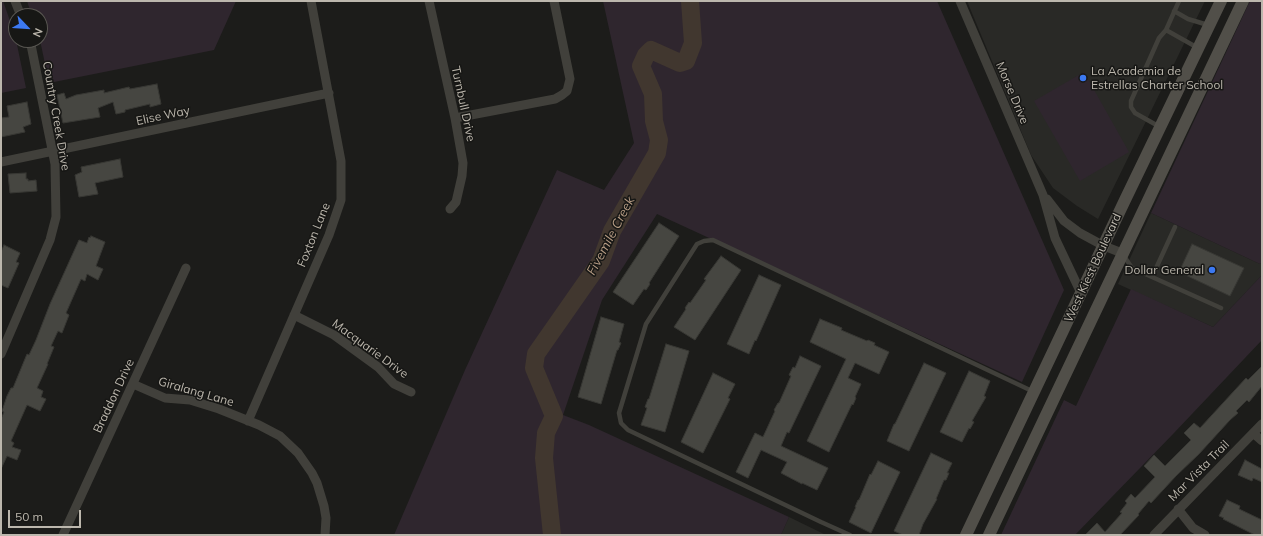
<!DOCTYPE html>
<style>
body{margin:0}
#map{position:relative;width:1263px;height:536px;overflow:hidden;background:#1c1c1a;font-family:Mulish,sans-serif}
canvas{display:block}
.frame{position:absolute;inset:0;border:2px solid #bcb7ad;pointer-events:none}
.north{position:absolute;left:8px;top:8px;width:40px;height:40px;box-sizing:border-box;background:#171715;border:1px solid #595752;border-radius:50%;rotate:115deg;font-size:11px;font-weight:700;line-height:16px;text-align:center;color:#bcb7ad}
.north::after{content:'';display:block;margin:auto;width:14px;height:18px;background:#3c79f2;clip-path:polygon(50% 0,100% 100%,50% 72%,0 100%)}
.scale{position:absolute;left:8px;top:510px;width:73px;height:18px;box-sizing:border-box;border:2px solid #bcb7ad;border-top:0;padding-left:5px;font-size:12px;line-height:14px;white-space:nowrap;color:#bcb7ad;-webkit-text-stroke:3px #171715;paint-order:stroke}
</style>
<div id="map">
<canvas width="1263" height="536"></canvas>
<div class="frame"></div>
<div class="north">N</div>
<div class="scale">50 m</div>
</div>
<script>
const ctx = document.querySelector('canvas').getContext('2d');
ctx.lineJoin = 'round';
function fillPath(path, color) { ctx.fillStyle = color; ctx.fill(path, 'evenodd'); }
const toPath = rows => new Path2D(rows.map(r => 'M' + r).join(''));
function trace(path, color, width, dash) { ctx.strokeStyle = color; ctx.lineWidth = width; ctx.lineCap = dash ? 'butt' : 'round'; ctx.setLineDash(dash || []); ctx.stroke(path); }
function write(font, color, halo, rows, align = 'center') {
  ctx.font = font + ' Mulish,sans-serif'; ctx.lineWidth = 3; ctx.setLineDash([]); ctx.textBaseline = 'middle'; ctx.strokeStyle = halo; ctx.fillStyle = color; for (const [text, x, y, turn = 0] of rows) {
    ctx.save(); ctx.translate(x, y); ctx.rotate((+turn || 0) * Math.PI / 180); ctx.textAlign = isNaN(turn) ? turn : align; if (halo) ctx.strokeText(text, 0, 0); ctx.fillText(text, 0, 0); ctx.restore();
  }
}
fillPath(toPath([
 [967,1,1205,1,1098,219,1077,206,1053,188,1031,155],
 [1151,213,1260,264,1262,262,1262,275,1213,327,1118,284],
 [789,517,826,535,781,535]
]), '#292926');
fillPath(toPath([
 [1,1,3,1,15,35,26,88,1,93],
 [27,1,236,1,214,50,49,83,40,40,40,16,32,16],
 [603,1,937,1,1064,290,1022,382,657,214,602,300,563,415,589,425,789,517,781,535,394,535,465,370,557,170,604,190,634,143],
 [1250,1,1262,1,1262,262,1260,264,1151,213],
 [1084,72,1129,152,1080,181,1034,101],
 [1262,275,1262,340,1174,433,1075,535,1001,535,1064,400,1076,406,1131,289,1213,327]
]), '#2f262e');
trace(toPath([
 [552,535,544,458,546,433,554,416,534,368,536,354,601,261,612,231,657,153,659,140,654,121,653,94,641,66,646,55,651,50,680,63,686,61,693,43,690,1]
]), '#41372f', 18);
const building = toPath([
 [157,84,161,104,150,107,150,104,125,110,125,112,116,114,113,102,98,108,100,117,63,123,57,95,64,93,66,99,76,95,104,90,104,93,129,87,130,89,157,84],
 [27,102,31,124,23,127,25,132,1,137,1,118,9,117,7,106,27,102],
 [120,159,123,177,95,183,98,194,79,197,75,175,82,172,81,167,120,159],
 [26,173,26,179,28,179,28,181,36,180,37,191,10,193,8,174,26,173],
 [659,223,679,236,649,283,650,284,646,290,644,289,633,305,613,292,659,223],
 [91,236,105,242,96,266,103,269,98,280,87,274,85,281,81,279,66,313,69,315,62,333,58,331,51,346,54,347,47,364,48,364,37,388,43,391,41,397,46,399,40,411,27,405,11,441,14,443,12,447,21,450,17,460,7,456,1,469,1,419,4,412,2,411,7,396,11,388,13,388,27,354,29,355,36,340,50,304,79,240,87,243,89,237,90,238,91,236],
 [1192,244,1244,268,1230,296,1179,272,1192,244],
 [4,245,20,253,16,262,19,263,8,288,1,285,1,252,4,245],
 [721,256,741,270,695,340,674,327,686,309,685,308,689,302,690,303,706,280,704,279,721,256],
 [759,275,781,285,756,341,755,340,749,354,727,344,759,275],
 [601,317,624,324,619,342,621,343,618,350,617,350,601,404,578,397,601,317],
 [820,319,842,328,841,330,867,341,868,340,875,343,874,345,889,352,879,374,855,363,848,378,861,384,855,397,856,398,853,405,852,404,829,452,807,441,846,359,810,342,820,319],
 [666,344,689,351,665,432,641,425,647,408,645,407,648,399,649,399,666,344],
 [800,356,821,366,789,433,787,432,781,446,828,468,817,490,802,483,802,484,781,473,787,462,761,450,748,478,736,472,755,433,763,437,775,411,774,410,778,403,779,403,791,376,789,375,793,367,795,368,800,356],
 [924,363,946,373,909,451,887,441,894,424,895,424,924,363],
 [1262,366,1262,386,1249,402,1247,400,1236,411,1238,413,1230,420,1199,454,1176,476,1151,503,1149,501,1138,514,1139,515,1120,535,1085,535,1097,523,1105,532,1122,513,1120,512,1127,503,1125,501,1131,494,1135,498,1155,477,1144,466,1154,455,1165,466,1191,440,1184,433,1194,423,1200,428,1246,378,1248,380,1262,366],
 [969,371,990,381,984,396,986,397,972,421,974,422,970,429,969,428,962,442,940,432,969,371],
 [713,373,735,384,728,398,730,399,703,453,681,442,713,373],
 [931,453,952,463,947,473,949,473,946,480,944,480,936,499,937,499,923,524,919,535,903,535,894,531,931,453],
 [1245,460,1262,469,1262,482,1253,478,1252,481,1238,475,1245,460],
 [878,461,900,472,871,533,849,522,856,507,855,507,858,500,859,500,870,474,871,475,878,461],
 [1227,500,1240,506,1239,509,1262,520,1262,535,1255,535,1223,519,1224,518,1219,516,1227,500]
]);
fillPath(building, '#464641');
trace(building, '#383834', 1);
trace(toPath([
 [1174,11,1188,19,1208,25],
 [1166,30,1198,48],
 [1160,127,1135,113,1131,107,1131,101,1159,38,1166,30,1179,1],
 [1124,256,1132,268,1221,308],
 [1152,277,1175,227],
 [850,535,821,522,628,430,621,423,619,413,646,324,697,244,704,241,713,240,1032,391]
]), '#41403b', 4.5);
trace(toPath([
 [15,1,21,16],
 [429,1,455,118,463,163,462,176,456,202,450,209],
 [960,1,1043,195,1055,238,1081,293],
 [455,118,555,99,562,95,567,91,570,79,554,1],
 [1,162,329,93],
 [1047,199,1064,221,1080,233,1104,246,1122,253],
 [294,315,334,335,378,367,394,384,411,392],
 [1,354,50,240,56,217,55,164,30,40],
 [133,384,165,398,190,400,219,409,259,425,280,436,298,453,312,473,317,483,324,506,326,518,325,535],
 [248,421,329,235,341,200,341,161,311,1],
 [1253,433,1262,441],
 [1178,509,1193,528,1205,535],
 [63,535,186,268],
 [1154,535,1262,424]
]), '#41403b', 9);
trace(toPath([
 [966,535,1125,200,1221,1],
 [989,535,1243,1]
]), '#514f49', 12);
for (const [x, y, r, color] of [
 [1083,78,4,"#3c79f2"],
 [1212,270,4,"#3c79f2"]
]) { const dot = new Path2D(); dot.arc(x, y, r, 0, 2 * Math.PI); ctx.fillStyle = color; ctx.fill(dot); trace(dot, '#171715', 1.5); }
write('12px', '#bcb7ad', '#171715', [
 ["La Academia de",1091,71],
 ["Estrellas Charter School",1091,85],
 ["Dollar General",1204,270,"right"]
], 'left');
write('12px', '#bcb7ad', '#171715', [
 ["Morse Drive",1012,93,67],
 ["Turnbull Drive",463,104,78],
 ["Country Creek Drive",56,116,80],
 ["Elise Way",163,116,-12],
 ["Foxton Lane",314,235,-68],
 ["West Kiest Boulevard",1093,268,-65],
 ["Macquarie Drive",370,349,36],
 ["Giralang Lane",196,392,16],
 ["Braddon Drive",114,396,-65],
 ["Mar Vista Trail",1199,471,-45]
]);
write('italic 13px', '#b69c84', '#171715', [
 ["Fivemile Creek",611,236,-62]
]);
</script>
